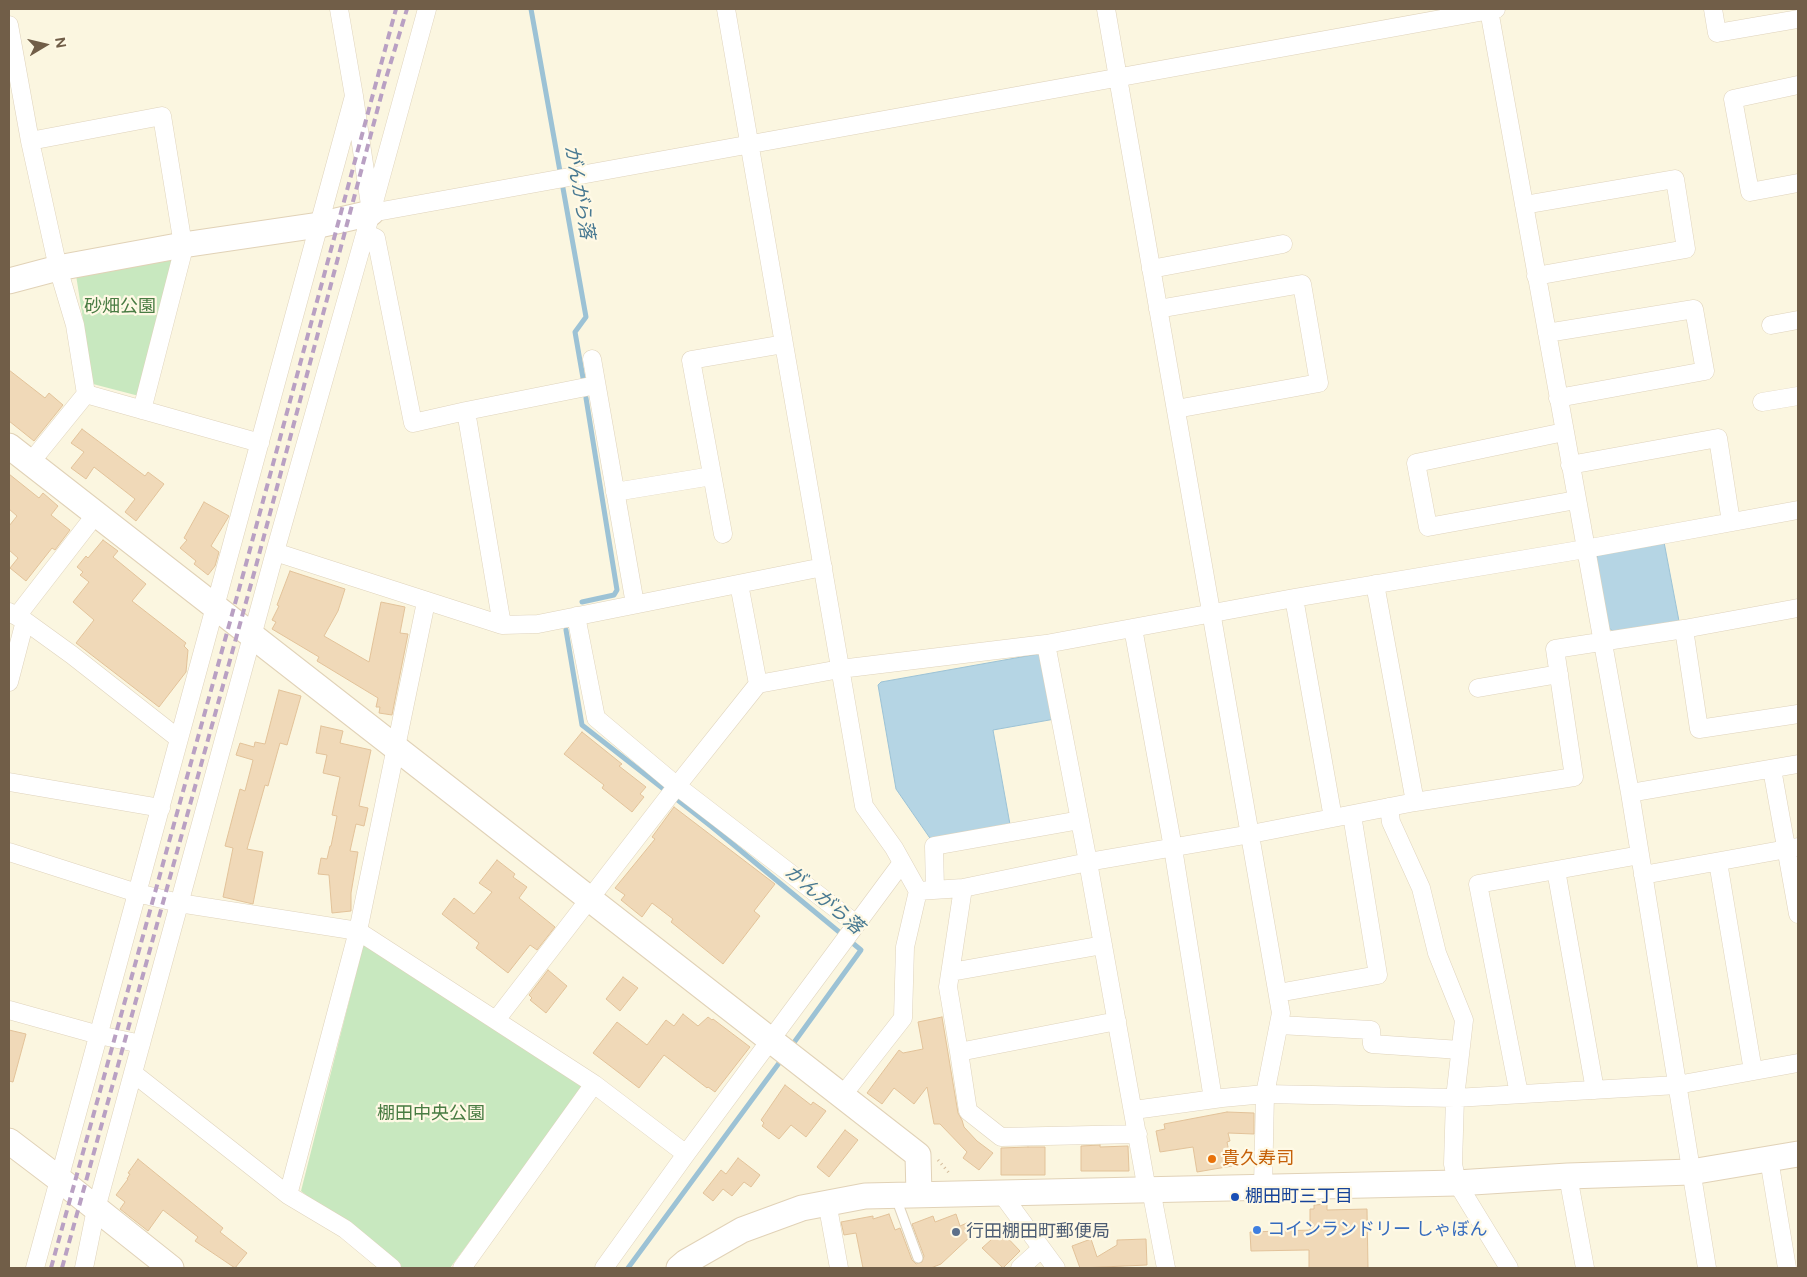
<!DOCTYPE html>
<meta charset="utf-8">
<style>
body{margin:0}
#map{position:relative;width:1807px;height:1277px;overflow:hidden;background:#fbf6e0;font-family:Figtree,sans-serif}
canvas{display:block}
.frame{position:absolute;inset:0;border:10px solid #715e48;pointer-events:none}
.north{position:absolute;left:20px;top:20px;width:50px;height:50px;-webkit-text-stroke:4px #fff9e5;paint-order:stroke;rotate:81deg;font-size:14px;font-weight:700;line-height:20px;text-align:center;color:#715e48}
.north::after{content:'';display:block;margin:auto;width:18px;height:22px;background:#715e48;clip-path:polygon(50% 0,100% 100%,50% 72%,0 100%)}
</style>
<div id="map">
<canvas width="1807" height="1277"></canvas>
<div class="frame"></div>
<div class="north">N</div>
</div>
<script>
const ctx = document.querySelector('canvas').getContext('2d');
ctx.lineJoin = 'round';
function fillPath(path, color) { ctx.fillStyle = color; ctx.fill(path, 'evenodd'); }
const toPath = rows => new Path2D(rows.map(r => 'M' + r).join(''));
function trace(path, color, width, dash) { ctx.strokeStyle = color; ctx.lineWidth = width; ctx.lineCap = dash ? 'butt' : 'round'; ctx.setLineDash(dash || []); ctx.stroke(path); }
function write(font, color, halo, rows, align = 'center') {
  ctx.font = font + ' Figtree,"Noto Sans JP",sans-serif'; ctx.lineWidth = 4.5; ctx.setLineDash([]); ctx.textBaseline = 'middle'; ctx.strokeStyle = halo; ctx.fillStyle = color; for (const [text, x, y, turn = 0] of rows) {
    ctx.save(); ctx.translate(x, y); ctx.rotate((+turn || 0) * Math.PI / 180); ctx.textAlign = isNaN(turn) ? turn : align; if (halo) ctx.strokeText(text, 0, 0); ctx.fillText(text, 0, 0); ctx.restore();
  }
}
fillPath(toPath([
 [172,258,139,396,93,384,76,275],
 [364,942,584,1087,450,1268,398,1268,301,1191]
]), '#c8e8bf');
const water = toPath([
 [1664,542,1679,621,1615,633,1608,627,1596,559,1598,555,1664,542],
 [1038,654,1044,658,1055,719,993,730,1011,830,934,844,896,789,878,685,881,682,1038,654]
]);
fillPath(water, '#b5d5e4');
trace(water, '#9cc2d5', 1);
trace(toPath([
 [531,9,586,317,575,332,583,378],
 [582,602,614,595,617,590,586,398],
 [566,630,582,725,712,827,861,950,790,1048],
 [628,1268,782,1059]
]), '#9cc2d5', 5);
const building = toPath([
 [9,370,45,398,49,393,63,405,34,441,9,421,9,370],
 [82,429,145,476,148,472,164,484,136,521,125,512,135,499,94,467,86,479,71,468,84,452,71,443,82,429],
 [9,474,39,498,43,493,58,506,51,515,70,530,55,550,52,548,26,581,10,568,18,558,9,550,9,526,17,516,9,509,9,474],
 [204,502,229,516,211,546,219,552,215,566,208,575,194,564,196,561,180,548,187,540,184,538,204,502],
 [103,540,118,551,113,557,146,584,132,601,186,643,184,646,188,650,186,672,159,707,76,643,94,620,73,602,89,582,80,575,83,572,77,567,86,556,88,558,103,540],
 [290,571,345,589,338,611,324,636,369,662,381,602,405,607,400,633,408,634,392,715,379,713,380,707,376,707,378,698,317,661,319,657,272,629,276,622,272,620,279,606,277,605,290,571],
 [279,690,301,696,287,745,280,743,268,786,265,785,247,849,263,852,253,904,223,897,233,848,225,846,240,789,245,791,253,760,236,755,240,743,254,747,255,742,265,744,279,690],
 [321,726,343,731,340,743,371,750,359,806,368,808,364,826,356,824,350,851,358,852,351,893,351,911,332,913,329,875,318,874,321,858,327,859,330,846,331,846,337,816,332,815,340,777,323,773,327,755,316,753,321,726],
 [582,732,622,764,619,766,646,787,640,794,644,797,632,812,602,788,604,785,564,754,582,732],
 [674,807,775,884,754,911,760,916,723,964,671,922,673,919,652,903,642,917,621,900,625,895,615,888,655,839,652,837,674,807],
 [497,860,515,874,513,877,527,887,519,898,555,927,537,950,530,945,508,973,476,948,479,943,442,914,454,898,474,914,492,892,479,883,497,860],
 [548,970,567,986,546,1013,530,1000,532,998,529,995,548,970],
 [623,977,638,988,620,1011,606,999,623,977],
 [683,1014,698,1026,708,1017,712,1020,713,1019,750,1047,715,1092,708,1087,707,1088,664,1055,639,1088,593,1053,617,1022,647,1045,666,1020,674,1026,683,1014],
 [942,1017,958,1113,962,1120,964,1127,977,1141,993,1153,979,1170,963,1158,967,1152,940,1124,934,1124,927,1087,914,1104,894,1088,882,1104,867,1093,899,1050,903,1053,923,1049,918,1022,942,1017],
 [9,1030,26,1034,13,1082,9,1081,9,1030],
 [785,1085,811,1105,813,1102,826,1111,806,1137,791,1125,779,1139,762,1126,764,1123,761,1120,785,1085],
 [1227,1112,1254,1113,1254,1134,1228,1133,1230,1141,1227,1142,1232,1166,1197,1172,1193,1147,1160,1152,1156,1131,1165,1129,1164,1124,1227,1112],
 [845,1130,858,1140,829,1177,817,1167,845,1130],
 [1100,1145,1100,1147,1128,1146,1129,1171,1081,1171,1081,1146,1100,1145],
 [1028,1147,1045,1147,1045,1175,1001,1175,1001,1148,1028,1147],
 [738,1158,760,1175,751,1187,744,1182,732,1196,723,1189,713,1201,703,1193,721,1170,726,1174,738,1158],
 [138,1159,223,1228,220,1232,247,1253,235,1268,195,1241,198,1237,163,1210,148,1231,120,1209,125,1202,116,1195,128,1179,127,1179,130,1174,128,1173,138,1159],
 [1327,1204,1327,1210,1367,1209,1368,1268,1309,1268,1309,1250,1307,1250,1251,1251,1250,1232,1310,1230,1310,1209,1314,1209,1314,1205,1327,1204],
 [889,1214,895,1230,900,1228,912,1260,916,1264,922,1262,924,1256,912,1224,933,1216,935,1222,956,1214,960,1226,967,1223,972,1235,941,1264,931,1268,863,1268,856,1233,844,1235,841,1222,873,1216,873,1219,889,1214],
 [1001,1231,1020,1251,1003,1268,982,1248,1001,1231],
 [1091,1239,1097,1257,1117,1245,1117,1240,1146,1239,1147,1265,1080,1268,1072,1246,1091,1239]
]);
fillPath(building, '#f0d9b8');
trace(building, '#e2c299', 1);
const lane = toPath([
 [896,1198,918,1258]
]);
const street = toPath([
 [339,9,354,96,370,205],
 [726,9,864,806,894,848,918,891,905,947,903,1018,842,1096],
 [1106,9,1281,1013,1265,1094,1263,1187],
 [1713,9,1717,33,1798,19],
 [1489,10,1630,793,1707,1268],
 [9,25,30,141,58,268,75,325,86,394,30,463],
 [1798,85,1733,99,1750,192,1798,183],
 [30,141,162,116,183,245,182,255,142,410],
 [1524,205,1675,179,1686,249,1536,276],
 [371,213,1496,9],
 [366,233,376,238,413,423,466,411,502,625],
 [1151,269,1283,244],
 [1158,309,1302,284,1319,383,1176,409],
 [1771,325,1798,320],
 [1547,333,1694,309,1705,371,1558,398],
 [592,359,635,604],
 [86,394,260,443],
 [1762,402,1798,396],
 [466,411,596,385],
 [1564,432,1416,463,1428,527,1576,500],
 [1570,465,1718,438,1731,522],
 [615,492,712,476],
 [723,534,691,360,784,344],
 [275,552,502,625,538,624,823,567],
 [739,584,758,684],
 [1375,584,1415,802],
 [1294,598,1333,818],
 [9,612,25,621,72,655,179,739],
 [17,616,96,514],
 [576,616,596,718,677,786,856,924],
 [1133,628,1173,848,1213,1099],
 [1684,629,1798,608],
 [1046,644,1088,862,1145,1179,1153,1200,1166,1268],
 [9,682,25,621],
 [1478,688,1559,674],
 [1772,769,1798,914],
 [9,782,161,808],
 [1630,793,1798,764],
 [1389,807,1391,822,1421,888,1437,953,1464,1020,1455,1098,1453,1164,1457,1183,1509,1268],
 [9,852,137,893,179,903,358,931,594,1084,686,1154],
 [1718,862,1753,1071],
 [1556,870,1595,1090],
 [1643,875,1798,847],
 [963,888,948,987,959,1052,1117,1021],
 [935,890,934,846,1080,820],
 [918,891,963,888,1088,862,1251,834,1415,802,1574,777,1555,649,1684,629,1699,729,1798,714],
 [951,972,1103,945],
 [1278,993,1378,975,1352,815],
 [9,1010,99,1035,141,1044],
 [496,1020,676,787,758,684,840,669,1046,644,1294,598,1585,549,1798,510],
 [1279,1025,1371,1030,1372,1044,1460,1050],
 [959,1052,968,1111,1001,1137,1138,1134],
 [133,1073,288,1195,345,1229,392,1268],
 [1519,1094,1478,884,1640,855],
 [1134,1110,1222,1098,1265,1094,1455,1098,1677,1085,1798,1063],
 [1769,1159,1787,1268],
 [1568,1176,1585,1268],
 [1001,1193,1056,1268],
 [288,1195,358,931,426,602],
 [827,1202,839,1268],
 [35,1268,354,96],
 [84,1268,96,1209,133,1073,275,552,371,213,427,9],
 [462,1268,594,1084],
 [604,1268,686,1154,901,864],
 [1020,1268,1041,1249]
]);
const secondary = toPath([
 [9,281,58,268,183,245,319,225,371,213],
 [9,446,918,1155,919,1195],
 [9,1141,59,1179,171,1268],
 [679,1268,686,1262,742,1230,802,1208,865,1196,1457,1183,1568,1176,1691,1172,1798,1154]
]);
trace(lane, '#dfd3bc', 11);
trace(street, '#dfd3bc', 19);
trace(secondary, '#e1d2b7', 27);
trace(toPath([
 [938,1160,950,1174]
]), '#d4bc9c', 3, [1, 4]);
trace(lane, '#fff', 9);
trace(street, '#fff', 18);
trace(secondary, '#fff', 25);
trace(toPath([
 [51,1268,246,564,396,9],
 [62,1268,256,566,384,85,407,9]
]), '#b9a0c3', 4, [8, 5]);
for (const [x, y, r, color] of [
 [1212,1159,5,"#e8710a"],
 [1235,1197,5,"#1a4fb4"],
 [1257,1230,5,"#3f7fe0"],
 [956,1232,5,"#5c6f8a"]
]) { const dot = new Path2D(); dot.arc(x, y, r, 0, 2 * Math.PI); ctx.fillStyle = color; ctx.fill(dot); trace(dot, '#fff9e5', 2); }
write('18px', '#497c43', '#fff9e5', [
 ["砂畑公園",120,307],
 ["棚田中央公園",431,1114]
]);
write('18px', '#c56008', '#fff9e5', [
 ["貴久寿司",1222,1159]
], 'left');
write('18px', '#164399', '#fff9e5', [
 ["棚田町三丁目",1245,1197]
], 'left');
write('18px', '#366cbe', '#fff9e5', [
 ["コインランドリー しゃぼん",1267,1230]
], 'left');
write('18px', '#4e5e75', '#fff9e5', [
 ["行田棚田町郵便局",966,1232]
], 'left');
write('italic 19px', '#487992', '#fff9e5', [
 ["がんがら落",579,192,80],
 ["がんがら落",824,900,40]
]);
</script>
